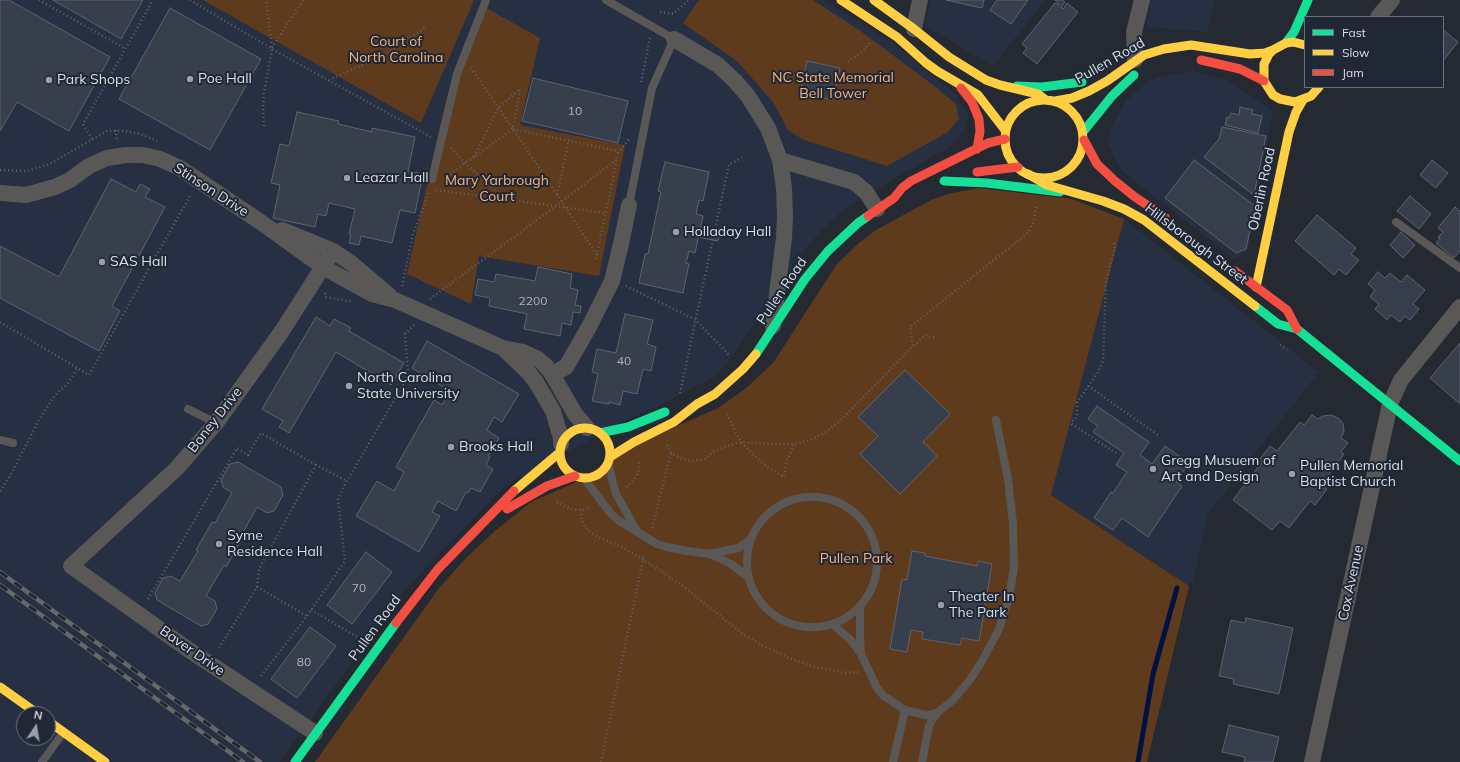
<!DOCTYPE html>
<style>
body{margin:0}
#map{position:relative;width:1460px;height:762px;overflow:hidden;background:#252931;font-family:Mulish,sans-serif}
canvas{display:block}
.legend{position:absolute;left:1304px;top:16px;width:140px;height:72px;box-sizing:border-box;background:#202836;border:1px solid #6a717d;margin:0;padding:5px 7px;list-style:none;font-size:12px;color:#d9dfe8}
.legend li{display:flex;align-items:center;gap:8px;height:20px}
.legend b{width:20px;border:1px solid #6a717d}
.north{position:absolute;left:16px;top:706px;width:40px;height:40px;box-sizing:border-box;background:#202836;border:1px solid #6a717d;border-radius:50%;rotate:12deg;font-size:11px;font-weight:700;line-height:16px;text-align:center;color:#d9dfe8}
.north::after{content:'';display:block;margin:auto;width:14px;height:18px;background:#9a9fa8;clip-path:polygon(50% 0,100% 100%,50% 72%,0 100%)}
</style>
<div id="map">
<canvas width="1460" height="762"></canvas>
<ul class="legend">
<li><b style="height:5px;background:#16e098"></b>Fast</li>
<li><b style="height:5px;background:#ffcf43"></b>Slow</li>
<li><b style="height:5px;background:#f24e42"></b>Jam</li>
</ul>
<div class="north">N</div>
</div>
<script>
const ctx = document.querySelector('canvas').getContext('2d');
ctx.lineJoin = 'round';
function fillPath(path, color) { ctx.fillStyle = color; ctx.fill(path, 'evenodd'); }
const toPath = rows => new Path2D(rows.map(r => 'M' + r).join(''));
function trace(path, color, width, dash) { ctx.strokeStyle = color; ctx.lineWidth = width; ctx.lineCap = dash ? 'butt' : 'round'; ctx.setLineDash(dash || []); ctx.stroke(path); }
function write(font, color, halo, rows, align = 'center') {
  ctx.font = font + ' Mulish,sans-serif'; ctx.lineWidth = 4; ctx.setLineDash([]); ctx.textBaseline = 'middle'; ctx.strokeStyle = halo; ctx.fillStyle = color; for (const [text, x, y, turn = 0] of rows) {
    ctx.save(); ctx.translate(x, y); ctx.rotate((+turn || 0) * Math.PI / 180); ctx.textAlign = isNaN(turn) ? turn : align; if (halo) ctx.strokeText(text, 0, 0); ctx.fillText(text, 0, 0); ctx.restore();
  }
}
fillPath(toPath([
 [0,0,824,0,892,42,955,94,968,114,968,122,966,129,948,148,896,177,840,213,821,231,805,249,728,363,714,377,652,409,631,418,517,479,504,487,403,591,280,762,0,762],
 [24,714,48,714,48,738,24,738],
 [931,0,1045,0,993,66,925,26],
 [1151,0,1214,0,1208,32,1146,27],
 [1189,71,1202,73,1228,81,1271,109,1273,115,1247,252,1234,259,1122,171,1107,143,1114,121,1128,99,1146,83,1158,77],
 [1124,219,1319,372,1208,514,1193,581,1190,581,1189,586,1051,495]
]), '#263042');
fillPath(toPath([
 [203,0,474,0,421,123],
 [699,0,813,0,859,30,933,85,956,104,959,119,948,132,887,166,804,140,788,130,773,102,737,61,683,23],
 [486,8,540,38,520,125,625,145,599,276,479,256,471,304,407,274,446,100],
 [978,188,1072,199,1124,219,1051,495,1189,586,1147,762,315,762,439,588,466,558,496,530,531,502,572,484,641,442,718,408,745,389,773,363,837,264,860,242,876,230,931,200,948,194]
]), '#5f3b1d');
trace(toPath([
 [1138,762,1153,674,1177,588]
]), '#031142', 5);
const building = toPath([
 [1,0,9,0,110,57,69,131,17,102,0,131,0,2,1,0],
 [53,0,143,0,121,39,53,0],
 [946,0,984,0,982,8,946,0],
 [997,0,1028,0,1011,24,990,10,997,0],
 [1055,0,1062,0,1065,2,1061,7,1063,9,1067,3,1078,12,1037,64,1023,53,1027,48,1022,44,1055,3,1058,5,1059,4,1055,0],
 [170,8,261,59,210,150,119,99,170,8],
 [1443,30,1458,42,1443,61,1443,30],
 [807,61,840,68,833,100,800,93,807,61],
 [533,78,628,101,618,143,522,121,533,78],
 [1240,107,1253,110,1252,114,1262,116,1258,133,1225,125,1227,117,1229,118,1231,113,1239,115,1240,107],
 [297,112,339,121,338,124,372,132,372,128,415,137,408,171,423,174,415,213,400,210,392,243,361,236,359,245,349,243,351,234,349,234,355,209,329,203,326,216,318,214,315,227,273,218,280,185,271,183,280,144,289,146,297,112],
 [1222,127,1266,136,1254,195,1204,157,1219,139,1222,127],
 [1194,160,1255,206,1246,249,1236,253,1165,198,1194,160],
 [1432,160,1448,173,1436,188,1420,175,1432,160],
 [665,162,709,172,703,201,699,200,696,214,703,216,695,253,689,251,686,263,689,264,683,293,639,283,645,254,648,254,661,192,658,191,665,162],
 [111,179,136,192,140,184,150,189,145,197,165,207,112,306,120,311,99,351,0,298,0,246,59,277,111,179],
 [1410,196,1431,214,1419,229,1397,211,1410,196],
 [1455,207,1460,211,1460,251,1454,258,1436,243,1440,238,1438,237,1443,232,1438,228,1455,207],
 [1317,215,1356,248,1351,254,1359,260,1346,275,1339,269,1334,275,1295,241,1317,215],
 [701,227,720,231,718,241,698,237,701,227],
 [1401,232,1415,245,1403,258,1390,245,1401,232],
 [538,267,572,274,570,288,578,290,575,305,581,306,580,313,573,312,571,325,562,323,560,336,524,329,527,314,489,306,490,298,475,295,478,279,494,282,496,274,535,281,538,267],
 [1378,272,1385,278,1390,273,1401,282,1407,275,1425,290,1413,304,1419,309,1410,320,1405,316,1400,322,1391,315,1387,320,1375,309,1379,304,1370,297,1375,290,1368,284,1378,272],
 [625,314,653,320,647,344,656,347,651,371,643,369,637,394,623,391,620,405,609,402,609,404,592,401,598,374,592,372,597,349,616,353,625,314],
 [316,317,330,326,334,319,351,328,349,331,404,363,391,385,336,352,289,433,279,427,283,421,262,409,316,317],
 [427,341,519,394,502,422,494,417,487,430,499,438,488,456,490,457,486,465,493,469,480,492,471,488,468,493,466,492,456,511,438,501,432,512,440,516,419,552,356,516,377,481,394,491,404,472,396,467,434,400,442,405,446,398,441,395,445,388,412,368,427,341],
 [1460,343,1460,404,1430,378,1460,343],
 [905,370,950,414,923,442,937,456,900,494,860,454,878,436,858,417,905,370],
 [1097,406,1149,442,1140,455,1152,464,1165,446,1189,463,1176,482,1182,486,1148,537,1122,518,1113,530,1094,518,1111,492,1113,493,1127,472,1116,465,1124,453,1093,432,1098,426,1088,419,1097,406],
 [1312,415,1318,419,1323,416,1331,415,1338,418,1343,423,1344,431,1341,438,1348,443,1341,452,1344,454,1321,485,1327,489,1315,505,1310,501,1289,528,1280,521,1272,530,1233,500,1262,462,1259,460,1270,446,1277,451,1300,422,1304,425,1312,415],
 [238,462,281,487,283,495,274,511,267,513,257,507,240,538,242,539,226,567,224,565,206,596,215,601,217,609,208,624,201,626,157,600,155,593,163,578,171,576,180,581,198,551,196,550,212,522,215,523,232,493,223,487,221,480,230,464,238,462],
 [912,551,925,553,925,556,977,566,978,561,992,564,979,641,962,638,960,645,922,639,923,632,911,630,907,652,890,649,902,579,907,580,912,551],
 [366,552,392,572,352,624,327,605,366,552],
 [1246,618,1293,628,1279,694,1233,684,1234,679,1219,676,1231,620,1245,623,1246,618],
 [310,627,336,646,297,698,271,679,310,627],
 [1229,725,1279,737,1273,762,1244,762,1245,757,1222,752,1229,725]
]);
fillPath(building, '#373e4c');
trace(building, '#5f636a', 1);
trace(toPath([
 [39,0,126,49],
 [190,0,272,49,431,137],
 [660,12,673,14,689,0],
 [272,48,303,0],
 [848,62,864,50,871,41],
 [471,68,520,139,597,255],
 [329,80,382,56,426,27],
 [641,82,650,38],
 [264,126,263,110,264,93,272,49,266,0],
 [513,129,617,151,618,153,596,259],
 [116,130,117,142],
 [92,139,83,124,153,0],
 [451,148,465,163,504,198],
 [618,153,629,139],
 [0,170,27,171,50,164,107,131,124,131,140,134,157,141],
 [444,179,465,163,474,157,513,129,520,89,498,108,474,157],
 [436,190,606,213],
 [557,195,569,140],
 [1114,243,1115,247,1106,281,1103,361,1097,374,1077,402,1077,415,1075,419,1072,421,1072,424,1117,454],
 [402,286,413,234,430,190],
 [626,286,696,320,730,356],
 [325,293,326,297,353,302],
 [430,299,561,202,617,159],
 [0,322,89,375,191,194],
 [1280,345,1287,350],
 [914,346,925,335,935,338],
 [1088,386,1158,435],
 [680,393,729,164,742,158],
 [727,414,741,442,757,458,769,468,784,477,787,460,795,444],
 [667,445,671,453,682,459,693,461,705,459,714,451,730,445,741,442,773,444,795,444,813,439,826,432,842,419,913,346,910,327,1029,232,1034,221,1036,206],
 [626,487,633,481,638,473,639,461],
 [0,491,10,476,40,418,55,395,69,382,77,368],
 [557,502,571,509,582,510,591,507],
 [582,510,581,520,586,528,594,535,624,548,661,571,683,586,744,635,762,645,789,658,815,667,845,673,858,672],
 [652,528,671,453],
 [257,587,307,616],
 [148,599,237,448,248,455,261,433,316,465],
 [311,610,361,639],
 [219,648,257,587,259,569,316,465,347,481],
 [261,676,307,616,345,561,338,499,347,481,404,383,408,373,405,334,414,325],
 [601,762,644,555]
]), '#616163', 2.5, [1, 3]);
trace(toPath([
 [606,0,674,39,652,88,629,205],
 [432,179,457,74,486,0],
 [1396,222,1460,268],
 [188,409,216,423],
 [0,440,13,443],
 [608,464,616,494,637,531],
 [584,478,611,514,618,520,657,544,667,547,687,551,710,554,738,548,750,540],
 '747 562a65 65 0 1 1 130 0a65 65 0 1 1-130 0Z',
 [710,554,731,564,748,577],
 [860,607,860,637,861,653],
 [832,624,850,639,861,654,877,688,884,696,905,710,926,715,933,714,938,712,953,700,969,681,981,663,999,629,1008,602,1014,568,1013,524,1008,479,996,420],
 [42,762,63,733],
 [893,762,905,710],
 [922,762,929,726,932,720,938,712]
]), '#5a5857', 8);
trace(toPath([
 [1378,17,1392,0],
 [914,29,920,0],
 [674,39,718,65,735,81,748,96,768,128,780,160,784,188,785,216,784,238,773,326],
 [1135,60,1134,32,1142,0],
 [780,160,854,182,866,192,877,209],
 [0,193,26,195,55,187,70,180,89,166,107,158,126,155,143,155,160,159,180,168,262,223,323,267,372,294,395,300,503,348,523,352,538,359,545,365,552,374,575,414,587,428],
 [282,230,333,251,351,263,389,295],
 [503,348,529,373,536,382,553,411,561,438,561,444],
 [552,374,566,367,589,327,612,281,621,244,629,205],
 [315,733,189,650,71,566,177,468,216,423,282,331,333,251],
 [1312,762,1390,404,1401,380,1460,307]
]), '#5a5857', 16);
trace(toPath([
 [1286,43,1294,32,1308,0],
 [1017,86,1042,87,1082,82],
 [1083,132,1112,96,1134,75],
 [944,181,987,183,1060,192],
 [1255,306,1278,324,1297,329,1460,461],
 [756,354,805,279,828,251,858,223,868,216],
 [600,433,628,427,665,412],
 [295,762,396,623]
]), '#16e098', 9);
trace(toPath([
 [841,0,897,37,926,63,937,71,978,95,1005,130],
 [874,0,914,29,949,57,986,80,1000,85,1038,94,1046,100],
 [1305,45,1293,42,1286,43,1273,50,1269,54,1264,64,1264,81,1273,95,1280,99,1295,102,1311,96,1319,87],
 '1005 139a39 39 0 1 1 78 0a39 39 0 1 1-78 0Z',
 [1055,101,1072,98,1089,91,1107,81,1144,55,1164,49,1191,45,1250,54,1265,53,1273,50],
 [1028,174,1047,185,1103,201,1124,209,1144,220,1255,306],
 [1256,287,1289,132,1296,112,1303,100],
 '560 453a25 25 0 1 1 50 0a25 25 0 1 1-50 0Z',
 [610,457,634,442,674,422,697,404,715,394,743,369,756,354],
 [514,491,559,453],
 [0,687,38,714],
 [48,721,105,762]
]), '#ffcf43', 9);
trace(toPath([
 [1201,60,1240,69,1264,81],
 [961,88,972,102,979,119,980,131,977,149],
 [1084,140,1097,164,1115,181,1135,197,1165,217],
 [977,172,1018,167],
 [868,216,894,198,902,188,911,181,988,143,1005,139],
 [1235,271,1287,310,1297,329],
 [507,509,547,486,575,476],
 [396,623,438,569,514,491]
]), '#f24e42', 9);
const rail = toPath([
 [0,572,260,762],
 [0,585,243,762]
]);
trace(rail, '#676768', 4.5);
trace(rail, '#202836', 3, [9]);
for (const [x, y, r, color] of [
 [190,79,4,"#9a9fa8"],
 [49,80,4,"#9a9fa8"],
 [347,178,4,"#9a9fa8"],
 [676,232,4,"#9a9fa8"],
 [102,262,4,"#9a9fa8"],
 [349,386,4,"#9a9fa8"],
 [451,447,4,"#9a9fa8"],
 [1153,469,4,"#9a9fa8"],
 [1292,474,4,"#9a9fa8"],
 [219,544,4,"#9a9fa8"],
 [941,605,4,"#9a9fa8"]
]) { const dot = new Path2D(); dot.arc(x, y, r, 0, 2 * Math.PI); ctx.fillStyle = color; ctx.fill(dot); trace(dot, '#202836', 1.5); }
write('12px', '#b0b7c1', null, [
 ["10",575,111],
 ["2200",533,301],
 ["40",624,361],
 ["70",359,588],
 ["80",304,662]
]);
write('14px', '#f8b37e', '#202836', [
 ["Court of",396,42],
 ["North Carolina",396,58],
 ["NC State Memorial",833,78],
 ["Bell Tower",833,94],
 ["Mary Yarbrough",497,181],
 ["Court",497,197],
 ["Pullen Park",856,559]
]);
write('14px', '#d9dfe8', '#202836', [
 ["Pullen Road",1110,61,-30],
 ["Oberlin Road",1262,189,-78],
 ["Stinson Drive",211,190,33],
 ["Hillsborough Street",1196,244,37],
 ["Pullen Road",782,291,-56],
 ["Boney Drive",215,420,-52],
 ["Cox Avenue",1351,583,-78],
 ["Pullen Road",375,628,-54],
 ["Baver Drive",192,651,35]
]);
write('14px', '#d9dfe8', '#202836', [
 ["Poe Hall",198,79],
 ["Park Shops",57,80],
 ["Leazar Hall",355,178],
 ["Holladay Hall",684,232],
 ["SAS Hall",110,262],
 ["North Carolina",357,378],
 ["State University",357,394],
 ["Brooks Hall",459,447],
 ["Gregg Musuem of",1161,461],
 ["Art and Design",1161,477],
 ["Pullen Memorial",1300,466],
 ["Baptist Church",1300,482],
 ["Syme",227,536],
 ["Residence Hall",227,552],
 ["Theater In",949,597],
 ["The Park",949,613]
], 'left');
</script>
